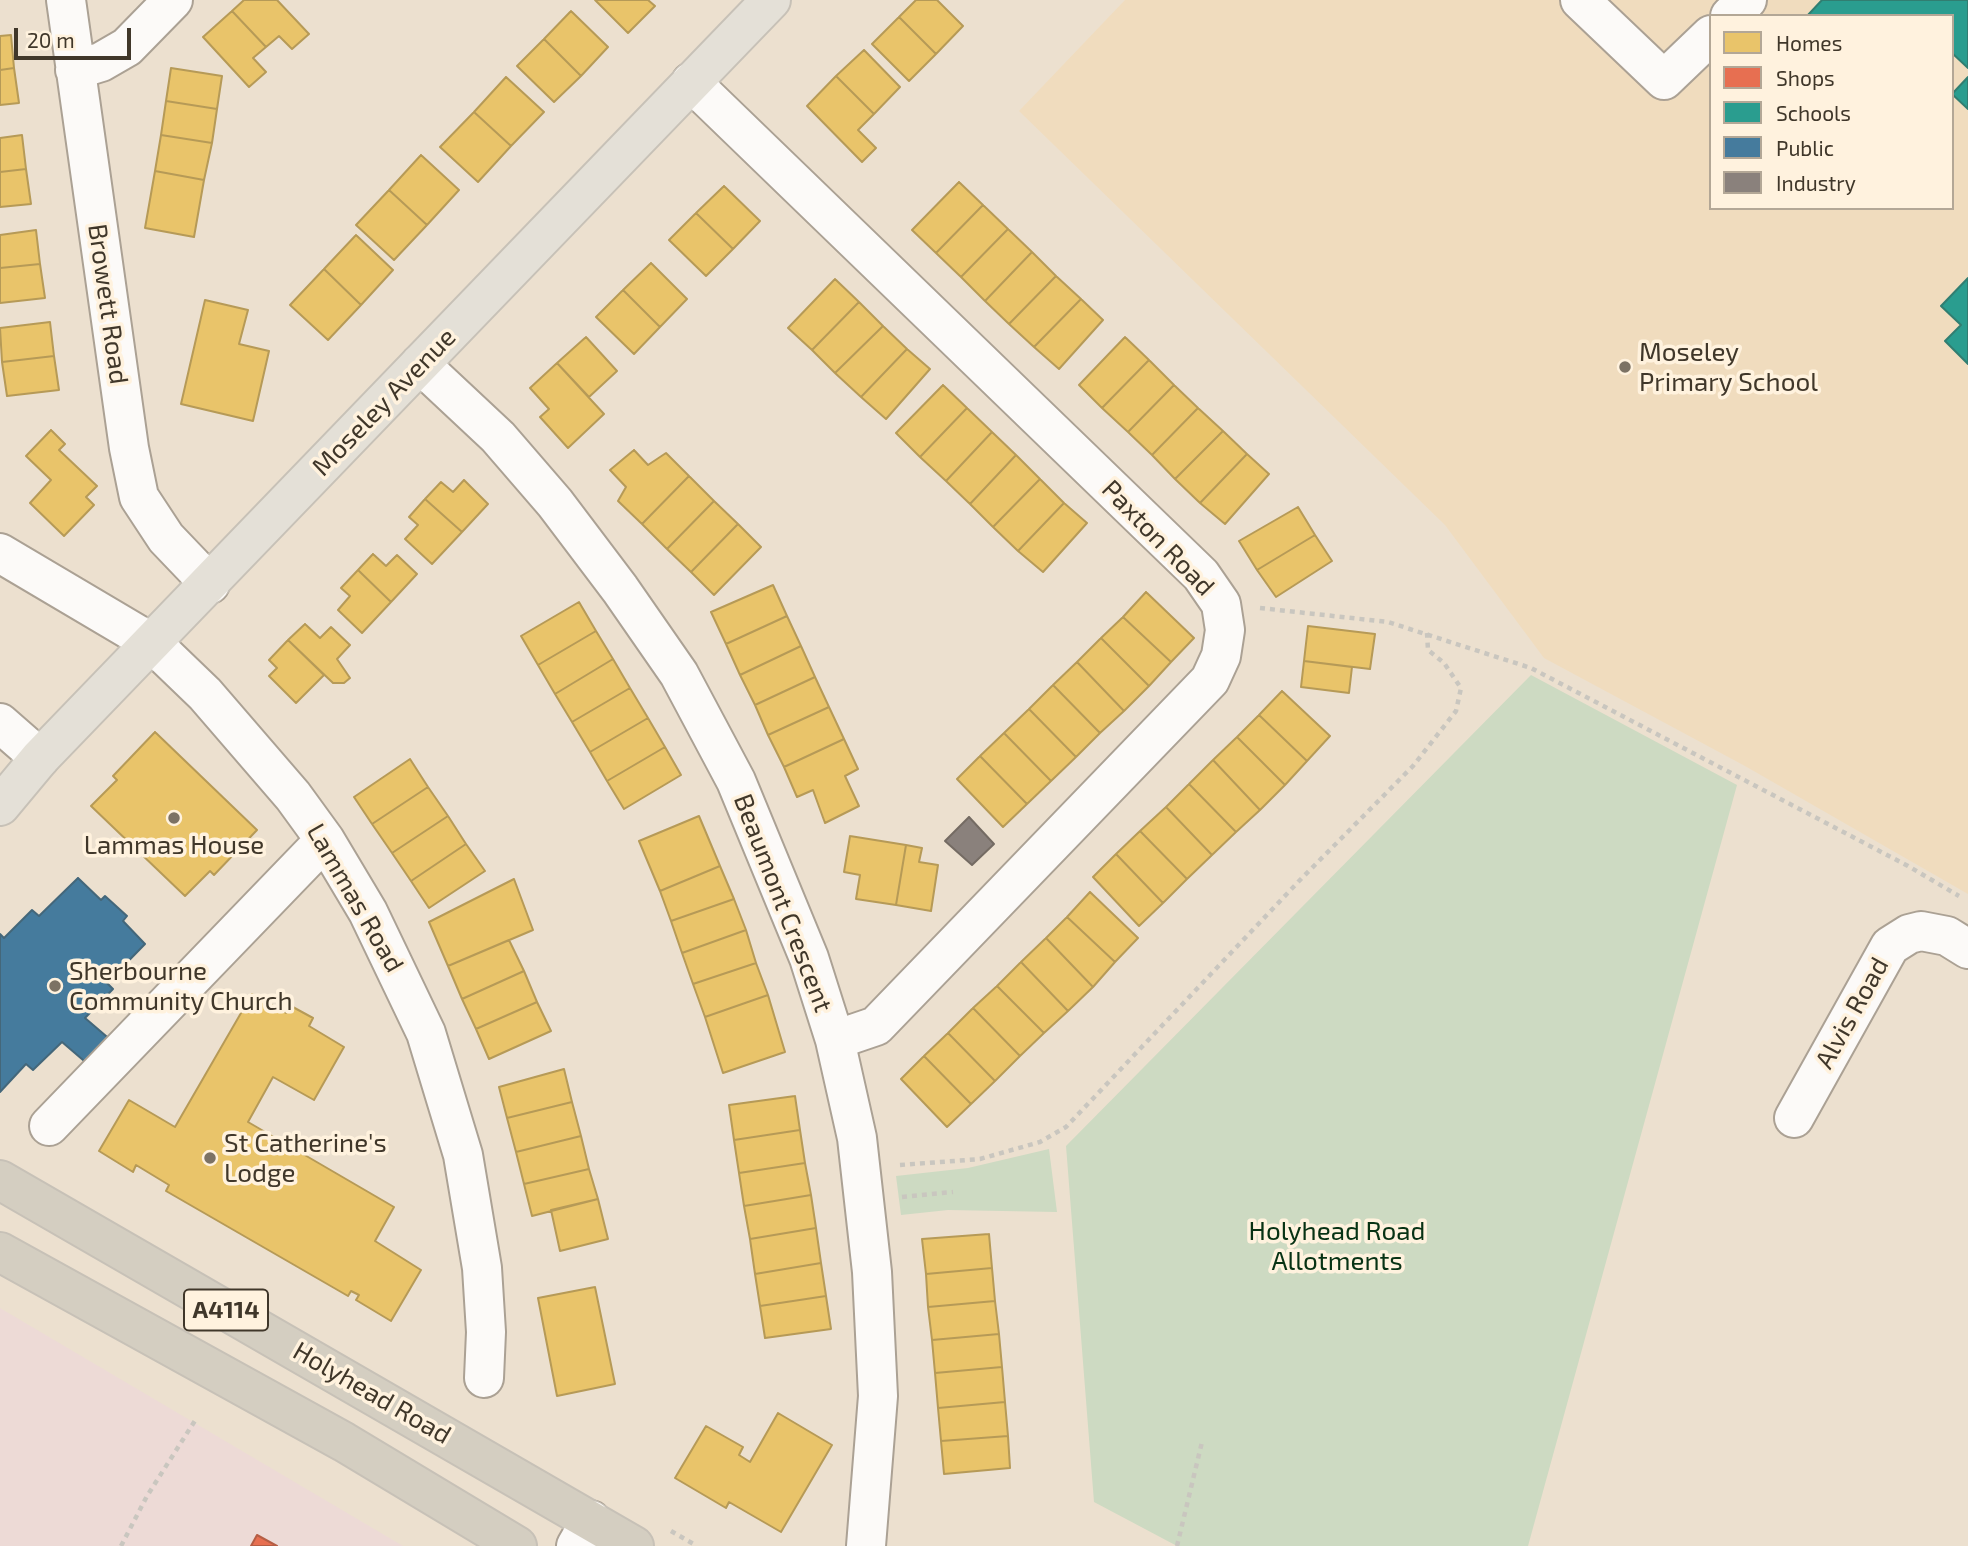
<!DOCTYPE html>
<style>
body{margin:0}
#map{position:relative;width:1968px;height:1546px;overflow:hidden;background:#ece0cf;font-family:"Exo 2",sans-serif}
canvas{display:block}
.legend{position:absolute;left:1709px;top:14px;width:245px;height:196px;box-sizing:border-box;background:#fff2de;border:2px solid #b3a796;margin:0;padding:9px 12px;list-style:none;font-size:21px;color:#40372a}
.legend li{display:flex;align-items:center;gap:14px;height:35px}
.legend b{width:35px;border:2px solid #b3a796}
.scale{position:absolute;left:14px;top:28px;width:117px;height:32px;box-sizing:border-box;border:4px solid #40372a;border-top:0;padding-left:9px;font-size:21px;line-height:24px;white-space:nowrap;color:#40372a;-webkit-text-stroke:5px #fff2de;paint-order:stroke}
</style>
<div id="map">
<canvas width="1968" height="1546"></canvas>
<ul class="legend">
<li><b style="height:19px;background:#e9c46a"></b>Homes</li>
<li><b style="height:19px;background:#e76f51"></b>Shops</li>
<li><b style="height:19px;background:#2a9d8f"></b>Schools</li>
<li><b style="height:19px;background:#457b9d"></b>Public</li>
<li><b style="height:19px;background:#8a817c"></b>Industry</li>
</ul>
<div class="scale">20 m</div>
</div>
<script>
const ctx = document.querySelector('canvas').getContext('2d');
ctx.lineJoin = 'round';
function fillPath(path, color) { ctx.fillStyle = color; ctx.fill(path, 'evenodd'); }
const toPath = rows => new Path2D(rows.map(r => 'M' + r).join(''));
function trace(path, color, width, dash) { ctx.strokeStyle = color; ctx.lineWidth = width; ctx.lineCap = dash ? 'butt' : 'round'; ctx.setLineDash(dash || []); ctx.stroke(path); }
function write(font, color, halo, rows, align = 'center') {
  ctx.font = font + ' "Exo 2",sans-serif'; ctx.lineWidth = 7; ctx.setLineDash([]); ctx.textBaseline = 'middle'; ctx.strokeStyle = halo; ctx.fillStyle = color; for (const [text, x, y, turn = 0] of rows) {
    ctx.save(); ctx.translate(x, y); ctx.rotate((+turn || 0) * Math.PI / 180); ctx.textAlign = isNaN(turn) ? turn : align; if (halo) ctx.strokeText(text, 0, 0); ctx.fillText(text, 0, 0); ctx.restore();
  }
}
fillPath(toPath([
 [0,1308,403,1546,0,1546]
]), '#eddad6');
fillPath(toPath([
 [1125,0,1968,0,1968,894,1745,766,1544,658,1445,525,1019,111],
 [1711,16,1952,16,1952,208,1711,208]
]), '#f0dcbe');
fillPath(toPath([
 [1531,675,1737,785,1528,1546,1177,1546,1094,1502,1066,1146],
 [1049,1149,1057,1212,948,1210,901,1215,896,1176,968,1168]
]), '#cddac2');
const homes = toPath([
 [244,0,277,0,309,34,292,49,279,36,266,47,232,11,244,0],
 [595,0,648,0,655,6,628,33,595,0],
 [916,0,937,0,963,26,936,54,899,17,916,0],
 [232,11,266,47,253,58,266,72,249,87,203,37,232,11],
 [571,11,608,47,581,76,544,39,571,11],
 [899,17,936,54,909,81,872,44,899,17],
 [11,35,14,68,0,70,0,36,11,35],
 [544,39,581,76,554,102,517,66,544,39],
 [864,50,900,87,874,114,836,76,864,50],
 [14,68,19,103,0,105,0,70,14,68],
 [171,68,222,76,217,109,166,101,171,68],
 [836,76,874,114,858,130,876,148,862,162,807,106,836,76],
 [506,77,544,112,511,146,474,112,506,77],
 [166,101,217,109,212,143,161,135,166,101],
 [474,112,511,146,478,182,440,147,474,112],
 [22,135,26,169,0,172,0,138,22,135],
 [161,135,212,143,204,180,155,171,161,135],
 [421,155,459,190,427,225,389,190,421,155],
 [26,169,31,204,0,207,0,172,26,169],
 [155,171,204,180,194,237,145,228,155,171],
 [959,182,983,205,936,253,912,230,959,182],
 [724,186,760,221,733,249,696,213,724,186],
 [389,190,427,225,394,260,356,225,389,190],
 [983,205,1008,229,961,277,936,253,983,205],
 [696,213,733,249,706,276,669,240,696,213],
 [1008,229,1032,252,985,301,961,277,1008,229],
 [36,230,40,264,0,268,0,235,36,230],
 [356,235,393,270,361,305,324,269,356,235],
 [1032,252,1056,276,1009,324,985,301,1032,252],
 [651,263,687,299,660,327,623,290,651,263],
 [40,264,45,298,0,303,0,268,40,264],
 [324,269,361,305,328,340,290,305,324,269],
 [1056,276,1081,299,1034,347,1009,324,1056,276],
 [835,279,859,302,812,350,788,328,835,279],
 [623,290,660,327,634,354,596,317,623,290],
 [1081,299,1103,320,1059,369,1034,347,1081,299],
 [205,300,248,310,239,344,269,351,253,421,181,404,205,300],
 [859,302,883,326,835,373,812,350,859,302],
 [50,322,54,356,2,362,0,328,50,322],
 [883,326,907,349,861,397,835,373,883,326],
 [586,337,617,371,589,397,557,363,586,337],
 [1125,337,1149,360,1102,408,1079,385,1125,337],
 [907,349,930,369,886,419,861,397,907,349],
 [54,356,59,390,7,396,2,362,54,356],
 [1149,360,1174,385,1128,432,1102,408,1149,360],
 [557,363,604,414,568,448,540,417,549,409,530,388,557,363],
 [943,385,967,408,920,457,896,433,943,385],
 [1174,385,1198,408,1152,455,1128,432,1174,385],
 [967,408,992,432,946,481,920,457,967,408],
 [1198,408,1223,431,1175,479,1152,455,1198,408],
 [51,430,65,444,59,450,97,486,86,497,94,505,64,536,30,503,51,480,26,456,51,430],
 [1223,431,1247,454,1200,503,1175,479,1223,431],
 [992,432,1016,455,970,504,946,481,992,432],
 [634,450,648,465,666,453,689,476,642,524,618,501,626,487,610,470,634,450],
 [1247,454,1269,474,1225,524,1200,503,1247,454],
 [1016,455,1040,479,993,527,970,504,1016,455],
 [689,476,714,501,667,549,642,524,689,476],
 [1040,479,1064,503,1018,551,993,527,1040,479],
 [464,480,488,504,462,532,425,499,441,482,453,492,464,480],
 [425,499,462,532,432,564,405,539,418,525,409,517,425,499],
 [714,501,738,524,691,572,667,549,714,501],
 [1064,503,1087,523,1043,572,1018,551,1064,503],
 [1298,507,1315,535,1257,570,1239,541,1298,507],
 [738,524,761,547,714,595,691,572,738,524],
 [1315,535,1332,561,1276,597,1257,570,1315,535],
 [373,554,386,566,397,555,417,574,391,602,358,570,373,554],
 [358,570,391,602,362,633,338,610,350,596,341,588,358,570],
 [773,585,787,616,726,644,711,612,773,585],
 [1146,592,1194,638,1171,662,1123,617,1146,592],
 [579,602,596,631,538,665,521,636,579,602],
 [787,616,801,646,740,675,726,644,787,616],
 [1123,617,1171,662,1149,686,1101,638,1123,617],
 [305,624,320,638,331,627,350,645,337,659,350,678,344,683,333,683,288,640,305,624],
 [1308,626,1375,634,1370,669,1304,661,1308,626],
 [596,631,613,659,555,694,538,665,596,631],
 [1101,638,1149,686,1124,711,1077,662,1101,638],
 [288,640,324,675,296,703,269,676,277,668,269,660,288,640],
 [801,646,815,677,755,705,740,675,801,646],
 [613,659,630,688,572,722,555,694,613,659],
 [1304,661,1352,667,1349,693,1301,687,1304,661],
 [1077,662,1124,711,1100,733,1053,685,1077,662],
 [815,677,829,707,768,735,755,705,815,677],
 [1053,685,1100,733,1076,757,1029,709,1053,685],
 [630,688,648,718,590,752,572,722,630,688],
 [1282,691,1330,736,1307,761,1259,715,1282,691],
 [829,707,844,739,784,767,768,735,829,707],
 [1029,709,1076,757,1051,781,1004,733,1029,709],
 [1259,715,1307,761,1285,785,1237,737,1259,715],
 [648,718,665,747,607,781,590,752,648,718],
 [155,732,257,830,214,875,210,871,185,896,91,806,117,780,113,776,155,732],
 [1004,733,1051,781,1027,804,980,756,1004,733],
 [1237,737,1285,785,1260,810,1213,760,1237,737],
 [844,739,858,769,845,776,859,806,825,823,813,790,797,797,784,767,844,739],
 [665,747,681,775,624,809,607,781,665,747],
 [980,756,1027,804,1003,827,957,779,980,756],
 [410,759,428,787,372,824,354,797,410,759],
 [1213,760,1260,810,1236,832,1189,784,1213,760],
 [1189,784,1236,832,1212,855,1166,807,1189,784],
 [428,787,448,816,392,853,372,824,428,787],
 [1166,807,1212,855,1187,879,1140,831,1166,807],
 [448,816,466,844,411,881,392,853,448,816],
 [699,816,720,866,660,891,639,841,699,816],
 [1140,831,1187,879,1163,903,1116,854,1140,831],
 [850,836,906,845,896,905,856,899,860,875,844,872,850,836],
 [466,844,485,871,429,908,411,881,466,844],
 [906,845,922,848,919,862,938,865,931,911,896,905,906,845],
 [1116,854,1163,903,1139,926,1093,877,1116,854],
 [720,866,734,899,671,921,660,891,720,866],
 [514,879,533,930,448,966,429,922,514,879],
 [1090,892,1138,938,1115,962,1067,917,1090,892],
 [734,899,746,930,682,953,671,921,734,899],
 [1067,917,1115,962,1093,987,1046,938,1067,917],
 [746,930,756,963,693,984,682,953,746,930],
 [1046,938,1093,987,1068,1011,1021,962,1046,938],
 [509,940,524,971,462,999,448,966,509,940],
 [1021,962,1068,1011,1044,1033,997,986,1021,962],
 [756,963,768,995,705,1017,693,984,756,963],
 [524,971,537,1002,476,1029,462,999,524,971],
 [997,986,1044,1033,1020,1056,973,1008,997,986],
 [252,994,286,1013,291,1006,313,1018,309,1026,344,1047,314,1100,273,1077,248,1122,394,1207,375,1241,421,1270,391,1321,356,1300,359,1295,351,1291,348,1296,166,1191,169,1185,136,1165,133,1172,99,1151,129,1100,175,1127,252,994],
 [768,995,785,1052,723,1073,705,1017,768,995],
 [537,1002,551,1031,489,1059,476,1029,537,1002],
 [973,1008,1020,1056,995,1081,948,1033,973,1008],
 [948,1033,995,1081,971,1104,924,1056,948,1033],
 [924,1056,971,1104,947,1127,901,1079,924,1056],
 [564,1069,572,1102,507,1118,499,1087,564,1069],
 [795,1096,800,1130,734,1140,729,1105,795,1096],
 [572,1102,581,1136,516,1152,507,1118,572,1102],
 [800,1130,805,1163,739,1173,734,1140,800,1130],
 [581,1136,589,1169,524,1184,516,1152,581,1136],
 [805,1163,811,1195,744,1206,739,1173,805,1163],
 [589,1169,598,1199,532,1216,524,1184,589,1169],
 [811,1195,816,1228,750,1239,744,1206,811,1195],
 [598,1199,608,1239,560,1251,551,1210,598,1199],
 [816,1228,821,1263,755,1274,750,1239,816,1228],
 [989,1234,992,1268,926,1274,922,1239,989,1234],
 [821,1263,826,1296,760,1306,755,1274,821,1263],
 [992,1268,995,1301,928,1307,926,1274,992,1268],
 [595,1287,615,1384,557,1396,538,1298,595,1287],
 [826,1296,831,1329,765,1338,760,1306,826,1296],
 [995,1301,999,1334,932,1340,928,1307,995,1301],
 [999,1334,1002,1367,935,1373,932,1340,999,1334],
 [1002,1367,1005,1402,938,1408,935,1373,1002,1367],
 [1005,1402,1008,1436,941,1441,938,1408,1005,1402],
 [778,1413,832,1445,781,1532,729,1502,726,1508,675,1478,706,1426,743,1447,739,1455,750,1462,778,1413],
 [1008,1436,1010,1468,944,1474,941,1441,1008,1436]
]);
fillPath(homes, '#e9c46a');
trace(homes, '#b69a57', 2);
const shops = toPath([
 [257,1535,277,1546,251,1546,257,1535]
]);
fillPath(shops, '#e76f51');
trace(shops, '#b55e45', 2);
const schools = toPath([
 [1822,0,1968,0,1968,68,1952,53,1952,16,1807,16,1822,0],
 [1968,77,1968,109,1952,94,1968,77],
 [1968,278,1968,364,1945,341,1961,325,1941,306,1968,278]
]);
fillPath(schools, '#2a9d8f');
trace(schools, '#317e71', 2);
const public = toPath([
 [78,878,101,900,105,896,127,916,123,921,145,944,107,983,113,989,85,1018,113,1042,90,1066,62,1042,33,1070,26,1064,0,1092,0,934,4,938,32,910,39,916,78,878]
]);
fillPath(public, '#457b9d');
trace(public, '#44677a', 2);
const industry = toPath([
 [969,817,994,844,972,865,945,841,969,817]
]);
fillPath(industry, '#8a817c');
trace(industry, '#746b63', 2);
const minor = toPath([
 [66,0,129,448,139,497,166,538,210,584],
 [1580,0,1664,80,1711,35],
 [1730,16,1747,0],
 [75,70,101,62,127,47,173,0],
 [691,82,1201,575,1221,604,1225,630,1221,656,1210,680,876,1026,835,1040],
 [420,364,498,437,555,503,620,589,679,674,736,781,809,958,835,1040,857,1138,872,1272,878,1396,866,1546],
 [0,553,152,643,205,694,293,796,325,840,368,912,426,1033,463,1155,482,1268,486,1332,484,1378],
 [0,723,40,758],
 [1794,1118,1890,946,1909,934,1921,931,1947,936,1968,949],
 [49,1126,325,840],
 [576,1546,591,1520]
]);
const major = toPath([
 [0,806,40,758,771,0]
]);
const highway = toPath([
 [0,1180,634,1546],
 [0,1252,344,1442,517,1546]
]);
trace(minor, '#aba194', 42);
trace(major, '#c7c1b7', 42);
trace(highway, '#c7c1b7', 42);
trace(toPath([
 [1260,608,1388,622,1531,668,1908,866,1959,896],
 [900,1165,980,1159,1040,1142,1066,1127,1300,880,1413,766,1456,711,1461,688,1444,663,1428,650,1427,633],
 [902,1197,953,1192],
 [671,1531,697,1546],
 [121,1546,147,1496,196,1419],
 [1177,1546,1202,1442]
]), '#c9c6bf', 4.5, [5, 5]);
trace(minor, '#fcfaf8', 38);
trace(major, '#e4e0d7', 38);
trace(highway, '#d4cec1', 38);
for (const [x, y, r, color] of [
 [1625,367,7,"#7c7264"],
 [174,818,7,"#7c7264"],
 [55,986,7,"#7c7264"],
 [210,1158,7,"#7c7264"]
]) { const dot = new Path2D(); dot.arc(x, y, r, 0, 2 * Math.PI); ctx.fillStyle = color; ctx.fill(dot); trace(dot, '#fff2de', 2.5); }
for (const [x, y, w] of [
 [226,1310,84]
]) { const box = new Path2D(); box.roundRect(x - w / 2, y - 20.5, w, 41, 5); ctx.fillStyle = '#fff2de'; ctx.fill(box); trace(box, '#40372a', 2); }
write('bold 24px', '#40372a', null, [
 ["A4114",226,1310]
]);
write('26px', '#40372a', '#fff2de', [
 ["Browett Road",108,304,82],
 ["Moseley Avenue",384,402,-46],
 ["Paxton Road",1158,538,46],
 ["Lammas Road",355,898,60],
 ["Beaumont Crescent",783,903,69],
 ["Alvis Road",1852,1013,-61],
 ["Holyhead Road",372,1393,30]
]);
write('26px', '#40372a', '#fff2de', [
 ["Moseley",1639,352],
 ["Primary School",1639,382],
 ["Lammas House",174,845,"center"],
 ["Sherbourne",69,971],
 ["Community Church",69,1001],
 ["St Catherine's",224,1143],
 ["Lodge",224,1173]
], 'left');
write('26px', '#073214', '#fff2de', [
 ["Holyhead Road",1337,1231],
 ["Allotments",1337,1261]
]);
</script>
